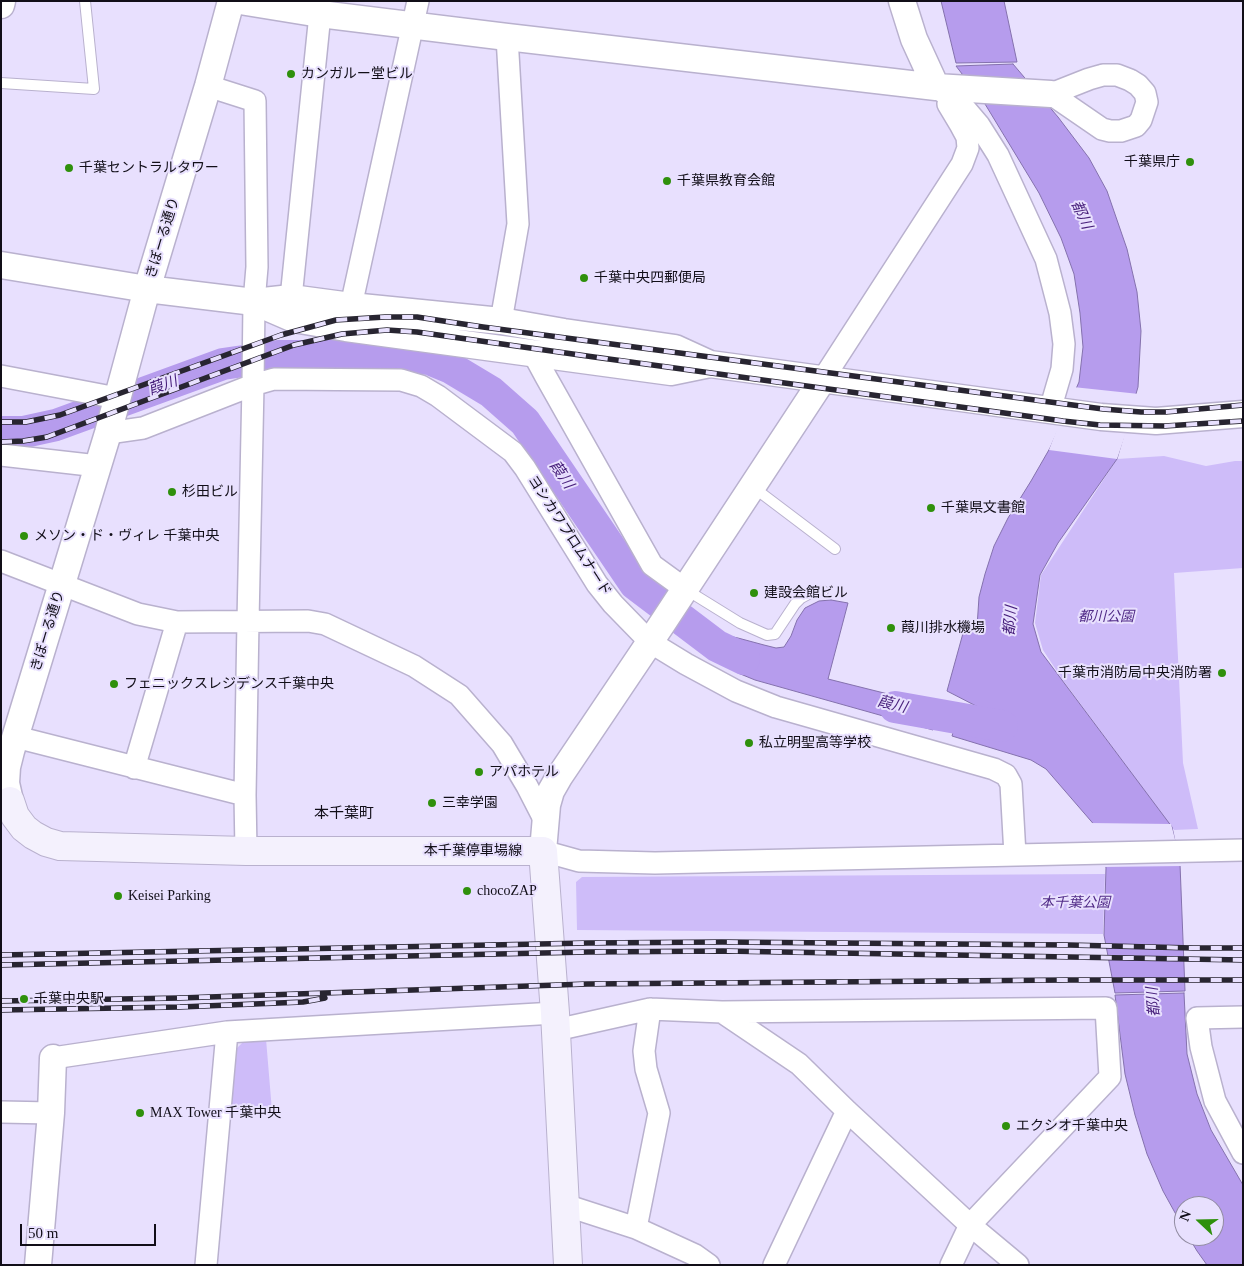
<!DOCTYPE html>
<meta charset="utf-8">
<style>
body{margin:0}
#map{position:relative;width:1244px;height:1266px;overflow:hidden;background:#e8e0fe;font-family:"Times New Roman",serif}
canvas{display:block}
.frame{position:absolute;inset:0;border:2px solid #110e18;pointer-events:none}
.north{position:absolute;left:1174px;top:1196px;width:50px;height:50px;box-sizing:border-box;background:#e8e0fe;border:1px solid #928ca2;border-radius:50%;rotate:291deg;font-size:14px;font-weight:700;line-height:20px;text-align:center;color:#110e18}
.north::after{content:'';display:block;margin:auto;width:18px;height:22px;background:#2f900c;clip-path:polygon(50% 0,100% 100%,50% 72%,0 100%)}
.scale{position:absolute;left:20px;top:1224px;width:136px;height:22px;box-sizing:border-box;border:2px solid #110e18;border-top:0;padding-left:6px;font-size:15px;line-height:18px;white-space:nowrap;color:#110e18;-webkit-text-stroke:4px #e8e0fe;paint-order:stroke}
</style>
<div id="map">
<canvas width="1244" height="1266"></canvas>
<div class="frame"></div>
<div class="north">N</div>
<div class="scale">50 m</div>
</div>
<script>
const ctx = document.querySelector('canvas').getContext('2d');
ctx.lineJoin = 'round';
function fillPath(path, color) { ctx.fillStyle = color; ctx.fill(path, 'evenodd'); }
const toPath = rows => new Path2D(rows.map(r => 'M' + r).join(''));
function trace(path, color, width, dash) { ctx.strokeStyle = color; ctx.lineWidth = width; ctx.lineCap = dash ? 'butt' : 'round'; ctx.setLineDash(dash || []); ctx.stroke(path); }
function write(font, color, halo, rows, align = 'center') {
  ctx.font = font + ' "Times New Roman","Noto Sans JP",serif'; ctx.lineWidth = 4; ctx.setLineDash([]); ctx.textBaseline = 'middle'; ctx.strokeStyle = halo; ctx.fillStyle = color; for (const [text, x, y, turn = 0] of rows) {
    ctx.save(); ctx.translate(x, y); ctx.rotate((+turn || 0) * Math.PI / 180); ctx.textAlign = isNaN(turn) ? turn : align; if (halo) ctx.strokeText(text, 0, 0); ctx.fillText(text, 0, 0); ctx.restore();
  }
}
fillPath(toPath([
 [1164,456,1206,466,1235,461,1243,461,1243,568,1174,573,1183,763,1198,829,1174,830,1062,679,1043,650,1035,623,1041,575,1117,459],
 [1105,874,1103,934,577,930,576,882,582,877],
 [266,1039,272,1111,231,1114,237,1048,244,1041]
]), '#cebcf9');
const water = toPath([
 [941,1,1004,1,1017,62,956,63,941,1],
 [1013,64,1058,117,1089,158,1107,191,1127,249,1137,292,1141,331,1138,387,1117,459,1058,543,1040,575,1033,624,1041,652,1172,827,1180,864,1185,991,1115,993,1104,935,1106,868,1102,839,1097,828,1046,769,1031,760,952,736,959,713,998,724,1000,720,980,708,947,691,965,626,977,627,979,597,985,574,994,546,1008,518,1031,481,1050,448,1079,382,1083,347,1080,313,1074,274,1061,238,1039,193,985,104,956,66,1013,64],
 [831,600,848,603,828,679,940,707,933,730,755,680,738,673,726,665,699,645,711,627,724,635,738,638,764,645,776,648,784,647,791,636,797,620,805,608,819,601,831,600],
 [1184,993,1187,1054,1197,1094,1211,1130,1243,1185,1243,1265,1207,1265,1197,1251,1188,1236,1214,1236,1214,1206,1184,1206,1184,1229,1163,1191,1147,1154,1135,1115,1125,1074,1115,995,1184,993]
]);
fillPath(water, '#b69ced');
trace(water, '#8471ad', 1);
fillPath(toPath([
 [1073,387,1139,394,1117,459,1049,450],
 [1089,823,1171,824,1182,866,1103,867,1099,840,1095,829]
]), '#e8e0fe');
trace(toPath([
 [1,432,24,432,56,425,223,364,278,356,399,356,429,359,451,368,491,392,525,422,635,584,717,646,744,659],
 [895,707,1002,726]
]), '#b69ced', 32);
const service = toPath([
 [1,83,94,89,85,1],
 [753,487,835,549],
 [685,589,740,623,767,635,775,634,795,604,801,598,814,591,823,591]
]);
const minor = toPath([
 [1103,75,1117,75,1130,80,1138,85,1145,93,1147,102,1141,120,1136,126,1121,131,1110,131,1102,129,1051,94,1089,79,1103,75],
 [208,86,255,101,257,267,254,302,253,385,248,621,245,795,246,851],
 [936,87,962,105,979,125,998,155,1046,259,1060,313,1064,344,1062,369,1050,410],
 [291,298,320,14],
 [351,306,418,1],
 [501,321,518,224,507,37],
 [533,353,546,377,652,565,685,589],
 [1,376,117,398],
 [823,379,962,164,968,148,967,137,960,124,948,104],
 [108,433,143,428,253,385,274,379,401,380,421,386,438,396,513,452,525,468,597,584,613,604,650,642,686,664,736,691,776,707,994,769,1006,775,1011,784,1015,855],
 [1,455,98,466],
 [1,561,138,614,177,622,308,621,325,624,414,666,459,695,502,744,527,786,545,821],
 [16,737,245,795],
 [134,768,177,622],
 [543,851,579,861,655,863,1243,850],
 [722,1012,799,1064,847,1111,970,1225,1018,1265],
 [1243,1017,1197,1018,1201,1047,1215,1101,1243,1153],
 [556,1030,650,1009,722,1012,1106,1008,1110,1077,970,1225,951,1265],
 [53,1058,227,1032,555,1013],
 [1,1112,51,1113],
 [565,1205,636,1228,695,1255,709,1265],
 [636,1228,659,1113,646,1069,644,1051,650,1009],
 [206,1265,227,1032],
 [774,1265,847,1111]
]);
const tertiary = toPath([
 [240,1,320,14,507,37,936,87,1051,94],
 [902,1,914,39,936,87],
 [1,5,2,1],
 [1,265,147,289,254,302,291,298,351,306,501,321,564,332,675,348,710,364,1101,417,1156,421,1243,414],
 [257,303,294,319,346,328,671,372,710,364],
 [10,801,6,783,7,767,11,751,108,433,147,289,208,86,231,1],
 [543,851,547,805,551,791,559,777,662,624,823,379],
 [38,1265,51,1113,53,1058]
]);
const secondary = toPath([
 [10,801,15,816,24,828,33,835,46,842,60,846,246,851,543,851,555,1013,568,1265]
]);
trace(service, '#b9b1ce', 12);
trace(minor, '#b9b1ce', 24);
trace(tertiary, '#b9b1ce', 29);
trace(secondary, '#b9b1ce', 30);
trace(service, '#fff', 10);
trace(minor, '#fff', 21);
trace(tertiary, '#fff', 26);
trace(secondary, '#f4f1fd', 28);
const rail = toPath([
 [1,422,26,422,60,415,281,335,336,320,385,317,417,317,483,327,1103,409,1141,412,1166,412,1243,405],
 [1,442,23,441,47,437,294,345,342,334,387,330,417,332,594,357,1063,421,1100,425,1165,426,1243,421],
 [1,955,588,943,722,942,1069,945,1193,948,1243,948],
 [1,965,588,952,723,951,1243,960],
 [1,1001,180,998,587,984,1068,980,1243,980],
 [1,1010,180,1007,303,1002,325,998]
]);
trace(rail, '#282531', 5.5);
trace(rail, '#e8e0fe', 4, [11]);
for (const [x, y, r, color] of [
 [291,74,5,"#2f900c"],
 [1190,162,5,"#2f900c"],
 [69,168,5,"#2f900c"],
 [667,181,5,"#2f900c"],
 [584,278,5,"#2f900c"],
 [172,492,5,"#2f900c"],
 [931,508,5,"#2f900c"],
 [24,536,5,"#2f900c"],
 [754,593,5,"#2f900c"],
 [891,628,5,"#2f900c"],
 [1222,673,5,"#2f900c"],
 [114,684,5,"#2f900c"],
 [749,743,5,"#2f900c"],
 [479,772,5,"#2f900c"],
 [432,803,5,"#2f900c"],
 [467,891,5,"#2f900c"],
 [118,896,5,"#2f900c"],
 [24,999,5,"#2f900c"],
 [140,1113,5,"#2f900c"],
 [1006,1126,5,"#2f900c"]
]) { const dot = new Path2D(); dot.arc(x, y, r, 0, 2 * Math.PI); ctx.fillStyle = color; ctx.fill(dot); trace(dot, '#e8e0fe', 2); }
write('14px', '#110e18', '#e8e0fe', [
 ["カンガルー堂ビル",301,74],
 ["千葉県庁",1180,162,"right"],
 ["千葉セントラルタワー",79,168],
 ["千葉県教育会館",677,181],
 ["千葉中央四郵便局",594,278],
 ["杉田ビル",182,492],
 ["千葉県文書館",941,508],
 ["メソン・ド・ヴィレ 千葉中央",34,536],
 ["建設会館ビル",764,593],
 ["葭川排水機場",901,628],
 ["千葉市消防局中央消防署",1212,673,"right"],
 ["フェニックスレジデンス千葉中央",124,684],
 ["私立明聖高等学校",759,743],
 ["アパホテル",489,772],
 ["三幸学園",442,803],
 ["chocoZAP",477,891],
 ["Keisei Parking",128,896],
 ["千葉中央駅",34,999],
 ["MAX Tower 千葉中央",150,1113],
 ["エクシオ千葉中央",1016,1126]
], 'left');
write('14px', '#110e18', '#e8e0fe', [
 ["きぼーる通り",163,238,-73],
 ["ヨシカワプロムナード",569,536,57],
 ["きぼーる通り",48,631,-73],
 ["本千葉停車場線",473,851]
]);
write('italic 14px', '#502a87', '#e8e0fe', [
 ["都川公園",1106,617],
 ["本千葉公園",1075,903]
]);
write('italic 15px', '#471f7b', '#e8e0fe', [
 ["都川",1081,215,66],
 ["葭川",163,386,-20],
 ["葭川",561,475,56],
 ["都川",1011,621,-85],
 ["葭川",892,705,14],
 ["都川",1154,1002,-95]
]);
write('15px', '#110e18', '#e8e0fe', [
 ["本千葉町",344,814]
]);
</script>
